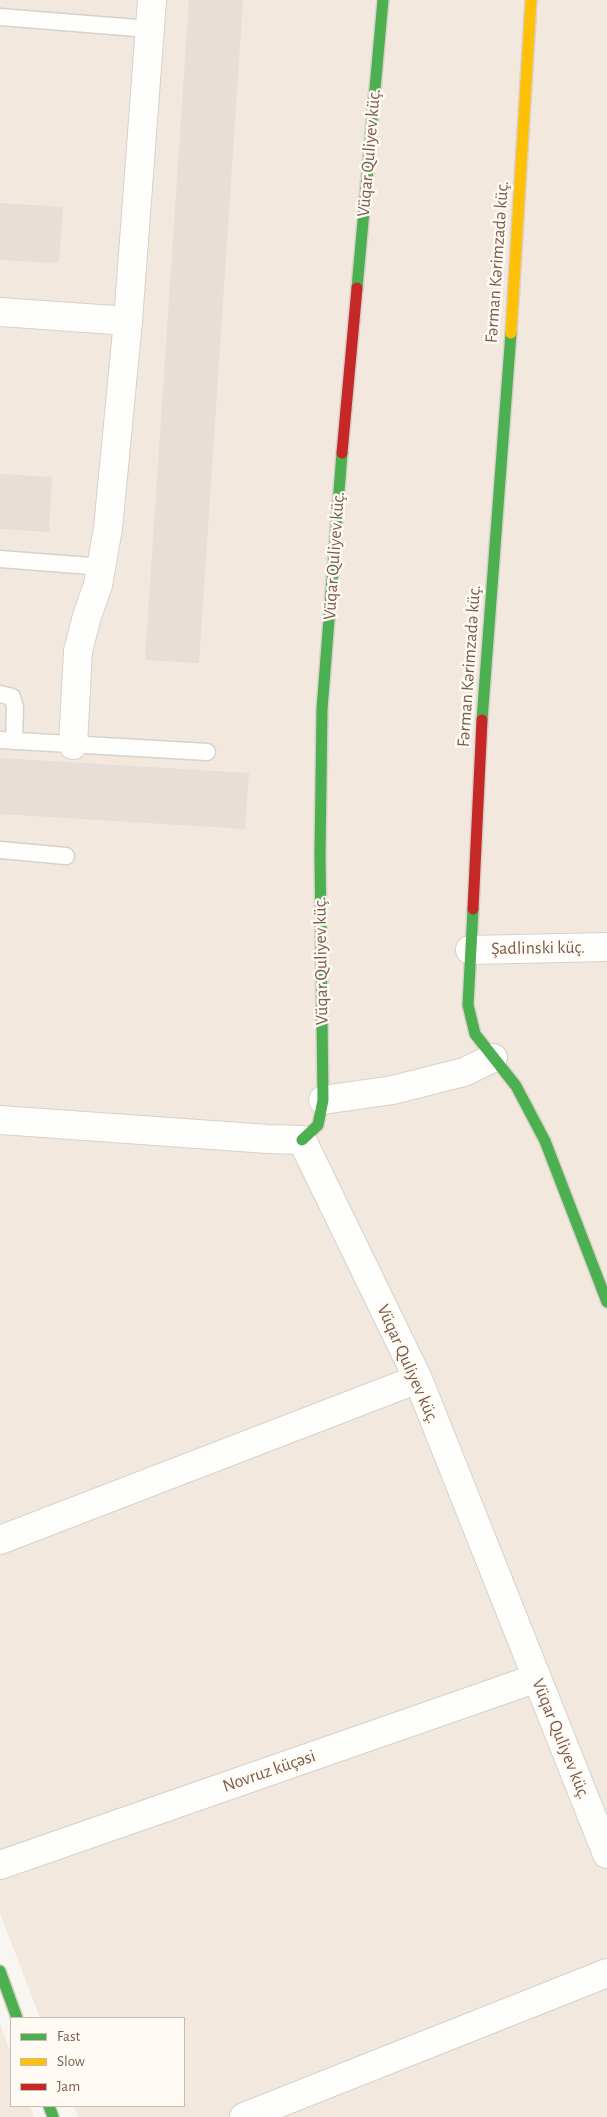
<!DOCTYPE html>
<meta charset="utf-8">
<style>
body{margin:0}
#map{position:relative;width:607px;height:2117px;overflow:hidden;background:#f9f5f0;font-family:"Alegreya Sans",sans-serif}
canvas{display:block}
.legend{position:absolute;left:10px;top:2017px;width:175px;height:90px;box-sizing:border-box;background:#fffaf3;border:1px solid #cabbb1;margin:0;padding:6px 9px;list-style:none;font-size:15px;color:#7a5c4d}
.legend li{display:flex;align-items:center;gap:10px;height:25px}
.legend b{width:25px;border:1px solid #cabbb1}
</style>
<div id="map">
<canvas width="607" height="2117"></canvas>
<ul class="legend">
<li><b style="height:6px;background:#4caf50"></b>Fast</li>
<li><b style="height:6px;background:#ffc107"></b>Slow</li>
<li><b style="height:6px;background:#c62828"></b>Jam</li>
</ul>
</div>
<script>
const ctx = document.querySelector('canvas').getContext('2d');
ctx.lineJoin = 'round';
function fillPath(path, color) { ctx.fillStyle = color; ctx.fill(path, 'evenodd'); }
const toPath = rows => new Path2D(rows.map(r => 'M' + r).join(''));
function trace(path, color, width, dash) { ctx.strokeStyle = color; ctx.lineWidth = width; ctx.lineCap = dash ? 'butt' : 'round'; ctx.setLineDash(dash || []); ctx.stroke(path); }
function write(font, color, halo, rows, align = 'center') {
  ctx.font = font + ' "Alegreya Sans",sans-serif'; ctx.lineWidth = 5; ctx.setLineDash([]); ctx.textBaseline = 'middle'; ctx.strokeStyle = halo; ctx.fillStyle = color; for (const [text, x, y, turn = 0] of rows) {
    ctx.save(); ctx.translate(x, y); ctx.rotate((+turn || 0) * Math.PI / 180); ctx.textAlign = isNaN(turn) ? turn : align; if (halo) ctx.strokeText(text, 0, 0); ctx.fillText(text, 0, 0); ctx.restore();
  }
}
fillPath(toPath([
 [0,0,607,0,607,2117,78,2117,74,2106,184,2106,184,2018,40,2018,0,1913],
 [0,2024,11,2054,11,2106,30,2106,34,2117,0,2117]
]), '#f2e8de');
fillPath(toPath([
 [189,0,243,0,199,663,145,660],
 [0,203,63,207,59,263,0,260],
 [0,474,52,477,49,532,0,529],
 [0,758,249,773,245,829,0,814]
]), '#e6ded7');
const lane = toPath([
 [0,17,149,29],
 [0,559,103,567],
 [0,694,12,697,15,707,14,741],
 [0,740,207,752],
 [0,850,66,856]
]);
const street = toPath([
 [0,312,128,321],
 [73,745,78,651,87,616,98,585,108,528,128,321,152,0],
 [470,950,607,947],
 [323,1100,393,1090,464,1072,493,1058],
 [0,1120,268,1139,302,1140,418,1379,607,1854],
 [0,1540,418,1379],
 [0,1865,537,1678],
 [244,2117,607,1973]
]);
const fast = toPath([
 [357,288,383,0],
 [482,720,511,333],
 [473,909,468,1005,475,1034,516,1086,545,1141,607,1302],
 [302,1140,318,1125,323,1100,320,854,322,709,342,453],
 [0,1971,17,2018],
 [49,2106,53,2117]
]);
const slow = toPath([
 [511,333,531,0]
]);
const jam = toPath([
 [342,453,357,288],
 [473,909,482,720]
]);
trace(lane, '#d7d1cb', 19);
trace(street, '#d7d1cb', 30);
trace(fast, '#d9d2cb', 14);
trace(slow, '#d9d2cb', 14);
trace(jam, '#d9d2cb', 14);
trace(lane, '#fefefd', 16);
trace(street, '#fefefd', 28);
trace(fast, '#4caf50', 11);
trace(slow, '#ffc107', 11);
trace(jam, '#c62828', 11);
write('18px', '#7a5c4d', '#fffaf3', [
 ["Vüqar Quliyev küç.",369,153,-85],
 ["Fərman Kərimzadə küç.",497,262,-86],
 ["Vüqar Quliyev küç.",334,556,-86],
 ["Fərman Kərimzadə küç.",469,666,-86],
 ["Şadlinski küç.",538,948,-1],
 ["Vüqar Quliyev küç.",321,961,-91],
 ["Vüqar Quliyev küç.",408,1364,66],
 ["Vüqar Quliyev küç.",561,1739,68],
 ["Novruz küçəsi",269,1771,-19]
]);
</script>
